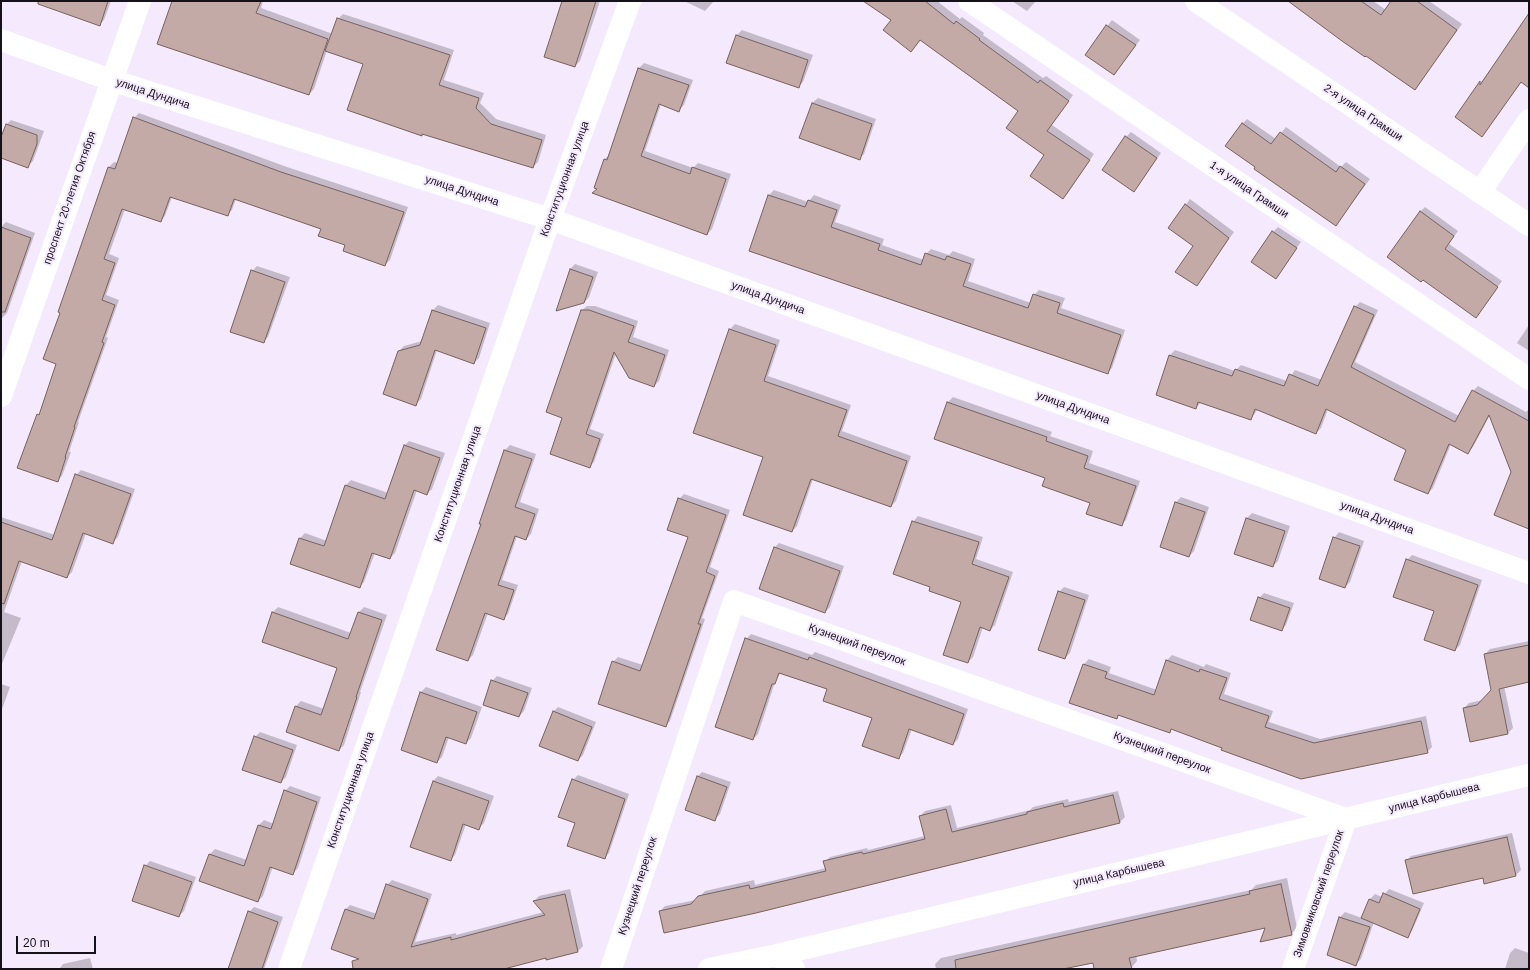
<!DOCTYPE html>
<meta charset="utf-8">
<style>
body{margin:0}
#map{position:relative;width:1530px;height:970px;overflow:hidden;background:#f5e9fd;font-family:Arial,sans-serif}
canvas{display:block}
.frame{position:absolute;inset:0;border:2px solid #151118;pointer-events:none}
.scale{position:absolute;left:16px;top:936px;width:80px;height:18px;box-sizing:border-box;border:2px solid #151118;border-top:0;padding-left:5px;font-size:12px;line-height:14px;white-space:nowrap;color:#151118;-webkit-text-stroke:3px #f5e9fd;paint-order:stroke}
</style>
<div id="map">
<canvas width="1530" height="970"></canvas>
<div class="frame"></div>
<div class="scale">20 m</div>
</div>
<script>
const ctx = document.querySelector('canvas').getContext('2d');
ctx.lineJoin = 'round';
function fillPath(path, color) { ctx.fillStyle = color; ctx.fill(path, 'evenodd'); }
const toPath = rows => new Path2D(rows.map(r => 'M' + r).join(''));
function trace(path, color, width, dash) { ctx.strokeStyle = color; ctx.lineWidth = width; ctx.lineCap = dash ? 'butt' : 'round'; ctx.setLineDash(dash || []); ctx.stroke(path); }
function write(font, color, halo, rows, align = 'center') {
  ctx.font = font + ' Arial,sans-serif'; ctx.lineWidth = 4; ctx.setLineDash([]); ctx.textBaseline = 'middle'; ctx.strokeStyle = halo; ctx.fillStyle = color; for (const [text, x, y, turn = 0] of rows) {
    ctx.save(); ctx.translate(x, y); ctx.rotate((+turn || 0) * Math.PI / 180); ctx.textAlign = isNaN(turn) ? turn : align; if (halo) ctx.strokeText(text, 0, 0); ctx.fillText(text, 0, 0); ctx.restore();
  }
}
fillPath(toPath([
 [34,1,111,1,104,20,99,25],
 [173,1,263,1,261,8,333,34,338,19,343,14,454,50,444,80,484,93,480,103,496,119,546,135,538,162,533,167,423,133,421,135,364,63,327,50,314,89,309,94],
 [563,1,600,1,580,61,575,66],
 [684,1,714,1,705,11],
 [865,1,937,1,960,19,962,17,984,33,983,35,1043,78,1046,76,1073,95,1052,125,1094,154,1068,193,1063,198,1046,155,1019,110,921,39,916,46,892,20],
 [1012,1,1036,1,1027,11],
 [1289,1,1373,1,1386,10,1392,1,1429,1,1462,24,1419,84],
 [1529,16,1529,72,1482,135,1456,117],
 [1112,20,1140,40,1114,74,1086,54],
 [742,30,813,55,803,82,798,87,737,35],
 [644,63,693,80,684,105,679,110,661,104,645,151,693,168,698,163,731,174,712,229,707,234,595,187,605,159,610,154,639,68],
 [818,98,876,119,864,154,859,159,812,103],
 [139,113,287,167,408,207,390,260,385,265,346,245,322,228,236,199,232,210,227,215,172,197,165,216,160,221,125,209,109,254,119,258,106,295,119,300,106,337,108,338,78,422,79,422,69,452,71,452,62,476,57,481,19,467,38,415,41,412,58,363,61,312,68,286,109,167,114,162,118,163,134,118],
 [1247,119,1276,139,1286,127,1341,167,1346,162,1370,179,1336,225,1242,124],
 [11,120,44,131,33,161,28,166,1,157,1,140,6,125],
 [1131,132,1161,153,1134,191,1126,137],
 [774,190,808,202,814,195,841,205,835,222,884,239,882,245,924,260,926,254,931,249,949,255,953,251,975,259,968,281,1031,303,1034,295,1039,290,1065,298,1061,308,1125,330,1112,368,1107,373,750,251,769,195],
 [1190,199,1234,232,1196,285,1194,246,1169,228],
 [1425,207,1458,231,1449,244,1502,281,1476,317,1420,212],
 [6,222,35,233,7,313,2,318,1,227],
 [1278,227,1301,242,1275,278,1273,232],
 [575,264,598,272,589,297,584,303,570,269],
 [257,266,290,277,268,337,263,342,252,271],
 [1360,302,1378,310,1355,362,1459,416,1473,391,1478,386,1526,412,1529,409,1529,528,1512,473,1490,415,1473,447,1468,452,1451,444,1433,488,1428,493,1408,450,1328,409,1321,428,1316,433,1258,409,1251,419,1201,402,1196,408,1170,355,1175,350,1235,371,1241,365,1287,381,1295,370,1322,380,1355,307],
 [438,305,490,323,479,358,474,363,437,350,421,399,416,404,399,351,404,346,422,341,433,310],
 [587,306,595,306,638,321,633,337,669,350,659,381,654,386,616,353,590,429,604,434,594,462,589,467,564,417,581,311],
 [735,324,780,340,768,376,851,405,842,431,911,456,896,501,891,506,813,479,797,526,792,531,764,456,694,432,730,329],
 [1529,325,1529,351,1517,343],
 [953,397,1052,432,1050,436,1093,451,1089,463,1140,481,1126,520,1121,525,1092,502,1046,477,935,438,948,402],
 [409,441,445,453,432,489,427,494,417,490,395,553,390,558,375,553,364,582,359,587,291,563,300,538,305,533,327,541,346,485,351,480,388,493,404,446],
 [510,445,536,454,520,502,539,509,531,534,526,539,517,536,502,580,518,585,508,614,503,619,488,613,473,655,468,660,437,649,482,524,480,523,505,450],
 [81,470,135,489,118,537,113,542,86,533,72,572,67,577,22,561,4,612,21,618,1,666,1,517,55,535,76,475],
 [684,494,730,510,710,567,719,571,702,618,705,619,670,721,665,726,613,662,618,657,643,665,689,537,679,499],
 [1181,497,1209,507,1194,551,1189,556,1161,546,1176,502],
 [1252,513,1290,526,1278,561,1273,566,1235,553,1247,518],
 [918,516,983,537,976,559,1013,572,995,625,990,630,983,627,973,657,968,662,962,601,931,586,913,522],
 [1339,532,1364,541,1350,582,1345,587,1334,538],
 [779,543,844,566,830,607,825,612,774,548],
 [1412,555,1482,580,1460,645,1455,650,1407,560],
 [1064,587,1089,595,1070,653,1065,658,1059,592],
 [1264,593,1294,603,1286,625,1281,630,1259,598],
 [278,607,351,633,359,612,364,607,387,615,360,692,361,692,344,745,339,750,296,706,301,701,324,709,338,667,264,641,273,612],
 [751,634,812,655,815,652,968,709,958,739,953,744,912,729,903,753,898,758,873,718,829,688,781,672,775,682,758,734,753,739,746,639],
 [1529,641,1529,681,1504,686,1513,728,1508,733,1471,741,1464,708,1469,703,1483,700,1492,691,1485,654,1490,649],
 [1172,655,1204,667,1206,664,1231,673,1224,694,1273,711,1269,722,1320,739,1426,716,1432,747,1427,752,1223,747,1172,729,1169,732,1120,715,1116,718,1084,664,1089,659,1111,667,1109,673,1157,690,1167,660],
 [497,676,532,688,524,711,519,716,492,681],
 [1,684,10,687,1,712],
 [426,687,482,707,471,738,466,743,449,737,442,757,437,762,402,749,421,692],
 [558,707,596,722,583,755,578,760,553,712],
 [260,732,297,745,286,777,281,782,255,737],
 [702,772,731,782,720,814,715,819,697,777],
 [578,775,629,794,609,853,604,858,576,823,573,780],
 [438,776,494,796,484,823,479,828,466,824,455,855,450,860,433,781],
 [290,786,321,797,298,868,293,873,273,866,263,896,258,901,201,881,210,854,215,849,247,860,259,825,264,820,274,824,285,791],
 [1118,791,1125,817,1120,822,756,912,660,911,665,906,696,900,705,891,754,880,755,885,826,868,825,862,830,857,867,848,868,850,925,836,920,816,925,811,951,805,957,828,1030,810,1033,807,1068,799,1069,802],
 [1512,833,1521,870,1516,875,1484,877,1406,861,1411,856],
 [150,861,196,877,184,911,179,916,145,866],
 [1287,878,1297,928,1291,934,1267,926,1136,955,1137,961,1131,968,1125,969,1095,969,1093,961,1059,969,936,969,935,964,941,958,1251,890,1256,885],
 [392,880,432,894,415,942,456,933,456,935,544,912,534,901,539,896,570,889,583,946,578,951,498,969,379,969,345,910,350,905,377,914,387,885],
 [1389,889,1424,903,1412,931,1407,936,1374,922,1361,959,1356,964,1328,955,1340,917,1345,912,1362,918,1370,899,1375,894,1382,897],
 [254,907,283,917,264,969,230,969,249,912],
 [1515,948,1529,953,1529,969,1505,969,1510,953],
 [90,958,93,969,59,969,63,964]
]), '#0003');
const building = toPath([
 [38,1,108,1,100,26,38,4,38,1],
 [172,1,261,1,256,13,328,39,309,95,157,44,172,1],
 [562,1,596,1,575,67,544,57,562,1],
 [863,1,925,1,954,24,956,21,980,39,979,40,1038,83,1040,80,1069,101,1047,131,1090,160,1063,199,1030,176,1044,155,1006,128,1018,111,920,40,911,52,883,30,891,20,863,1],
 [1288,1,1361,1,1381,15,1391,1,1417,1,1457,30,1415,90,1366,56,1365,57,1342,41,1288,1],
 [1529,13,1529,88,1521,82,1482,137,1455,117,1480,81,1480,85,1529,13],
 [337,18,450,55,439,85,479,98,476,108,491,124,542,140,533,168,422,134,422,136,347,110,363,64,325,51,337,18],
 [1106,25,1136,45,1114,75,1085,55,1106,25],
 [736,35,808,60,799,88,726,63,736,35],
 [638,68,689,85,679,112,659,104,641,156,690,174,692,167,726,179,707,235,592,193,597,189,594,188,604,159,607,160,638,68],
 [812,103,872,124,860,160,799,138,812,103],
 [133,117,281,172,404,212,385,266,343,251,345,245,318,236,321,229,234,199,228,216,170,197,161,222,122,209,104,259,115,263,102,300,115,305,102,342,104,343,74,427,75,427,65,457,66,457,58,482,17,468,37,414,39,415,56,364,43,359,60,313,58,312,67,286,108,167,115,169,133,117],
 [1242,123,1271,144,1280,132,1336,172,1340,166,1365,184,1336,226,1254,169,1255,167,1225,146,1242,123],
 [6,124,37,135,37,144,28,168,1,158,1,137,6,124],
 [1125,136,1157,158,1134,192,1102,170,1125,136],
 [768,195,805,207,808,200,837,210,831,227,880,244,878,250,921,265,925,253,945,260,947,256,971,264,963,286,1028,308,1033,294,1060,303,1057,313,1121,335,1108,374,749,251,768,195],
 [1185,204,1229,238,1197,286,1175,272,1193,246,1168,228,1185,204],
 [1420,211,1454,236,1445,249,1498,287,1476,318,1423,280,1421,282,1387,257,1420,211],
 [1,227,31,238,5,312,1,312,1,227],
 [1272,231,1297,248,1276,279,1251,262,1272,231],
 [570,269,593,277,584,303,556,311,570,269],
 [251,270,285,282,264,343,230,332,251,270],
 [1354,306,1374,315,1351,367,1455,422,1472,390,1529,421,1529,529,1494,515,1511,472,1489,415,1468,454,1449,444,1428,494,1394,480,1406,450,1326,409,1316,434,1255,409,1251,420,1198,402,1196,409,1156,395,1169,355,1232,376,1235,369,1284,386,1289,374,1318,386,1354,306],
 [432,310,486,328,474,364,435,350,416,406,383,394,398,351,420,345,432,310],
 [581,310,589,310,634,326,628,342,665,355,654,387,629,378,614,352,586,434,600,439,590,468,550,454,562,418,546,412,581,310],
 [729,329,776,345,764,381,847,410,838,436,907,461,891,507,811,479,792,532,743,515,763,457,693,433,729,329],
 [947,402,1047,437,1046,441,1088,456,1084,468,1136,486,1122,526,1086,514,1090,503,1042,486,1045,478,934,439,947,402],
 [404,445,440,458,427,495,414,490,390,559,372,553,360,588,290,564,299,538,324,546,345,485,385,499,404,445],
 [504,450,532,459,515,507,535,514,526,540,515,536,498,585,514,590,504,620,485,613,468,661,436,650,481,524,479,524,504,450],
 [75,474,131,494,113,544,83,533,67,578,19,561,4,604,1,603,1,522,52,540,75,474],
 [678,498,726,515,706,572,715,576,698,624,701,624,666,727,598,704,612,661,640,671,688,537,667,530,678,498],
 [1175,502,1205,512,1189,557,1160,547,1175,502],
 [1246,518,1285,531,1273,567,1234,554,1246,518],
 [912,521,979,542,972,564,1009,577,990,631,980,627,968,663,943,655,961,602,929,591,930,587,893,574,912,521],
 [1333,537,1360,546,1345,588,1319,579,1333,537],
 [774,547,840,571,825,613,759,589,774,547],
 [1406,559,1478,585,1455,651,1424,640,1434,611,1393,597,1406,559],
 [1058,591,1085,600,1065,659,1038,650,1058,591],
 [1258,597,1290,608,1282,631,1250,620,1258,597],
 [272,612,348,639,358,612,382,620,356,697,357,697,339,751,286,732,295,706,321,715,337,668,262,642,272,612],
 [745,638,808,660,809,657,964,714,953,745,909,729,899,759,862,746,872,718,823,701,827,689,779,673,775,684,772,684,753,740,715,727,745,638],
 [1529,645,1529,682,1499,689,1508,734,1470,742,1463,708,1477,705,1491,690,1484,654,1529,645],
 [1166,660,1199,672,1200,669,1227,678,1219,699,1269,716,1265,727,1314,743,1421,721,1428,753,1301,779,1221,750,1222,748,1171,729,1170,733,1118,715,1117,719,1069,703,1083,664,1107,672,1105,678,1154,695,1166,660],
 [491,680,528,693,519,717,483,705,491,680],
 [420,692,477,712,466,744,446,737,437,763,401,750,420,692],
 [553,711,592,727,578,761,539,746,553,711],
 [254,736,293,750,281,783,242,770,254,736],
 [697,776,727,787,715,821,685,810,697,776],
 [572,779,625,799,605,859,567,846,575,823,558,817,572,779],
 [433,781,489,801,479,830,463,824,451,861,410,847,433,781],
 [284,790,317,802,293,875,270,867,258,902,199,881,209,854,244,866,258,825,271,829,284,790],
 [1113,795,1120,823,756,913,664,933,659,911,691,904,698,896,749,885,750,889,826,871,823,861,862,852,863,854,925,839,919,816,946,809,952,832,1027,814,1027,812,1063,803,1064,807,1113,795],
 [1507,837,1516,876,1484,884,1483,878,1413,894,1405,860,1507,837],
 [144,865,192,882,179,917,132,901,144,865],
 [386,884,428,899,411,947,451,937,451,940,545,915,533,901,565,894,578,952,546,960,546,958,504,969,353,969,352,961,359,959,331,949,345,909,374,919,386,884],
 [1281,884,1292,935,1260,942,1265,928,1129,958,1132,969,1094,969,1093,963,1063,969,956,969,955,960,1250,894,1249,891,1281,884],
 [1383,893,1420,909,1408,938,1361,918,1369,899,1379,903,1383,893],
 [248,911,278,922,262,969,228,969,248,911],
 [1339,917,1370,927,1356,966,1327,955,1339,917]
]);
fillPath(building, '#c4aaa6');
trace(building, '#77615c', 1);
trace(toPath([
 [969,1,1529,379],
 [1196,1,1529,225],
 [111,80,550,219,1529,573],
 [1480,192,1529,120],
 [777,955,794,969],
 [289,969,550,219,630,1],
 [611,969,734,601,1346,819,1293,969],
 [709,969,777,955,1529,775]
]), '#fff', 22);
trace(toPath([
 [1,40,111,80],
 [1,396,140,1]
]), '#fff', 22);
write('11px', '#151118', '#f5e9fd', [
 ["улица Дундича",153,94,18],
 ["2-я улица Грамши",1363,113,34],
 ["Конституционная улица",565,179,-70],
 ["1-я улица Грамши",1249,190,34],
 ["улица Дундича",462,191,18],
 ["проспект 20-летия Октября",70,198,-71],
 ["улица Дундича",768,298,20],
 ["улица Дундича",1073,408,20],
 ["Конституционная улица",458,484,-71],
 ["улица Дундича",1377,518,20],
 ["Кузнецкий переулок",857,645,20],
 ["Кузнецкий переулок",1162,753,20],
 ["Конституционная улица",351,790,-71],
 ["улица Карбышева",1434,798,-14],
 ["улица Карбышева",1119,873,-13],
 ["Кузнецкий переулок",638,886,-72],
 ["Зимовниковский переулок",1319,894,-71]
]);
</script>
